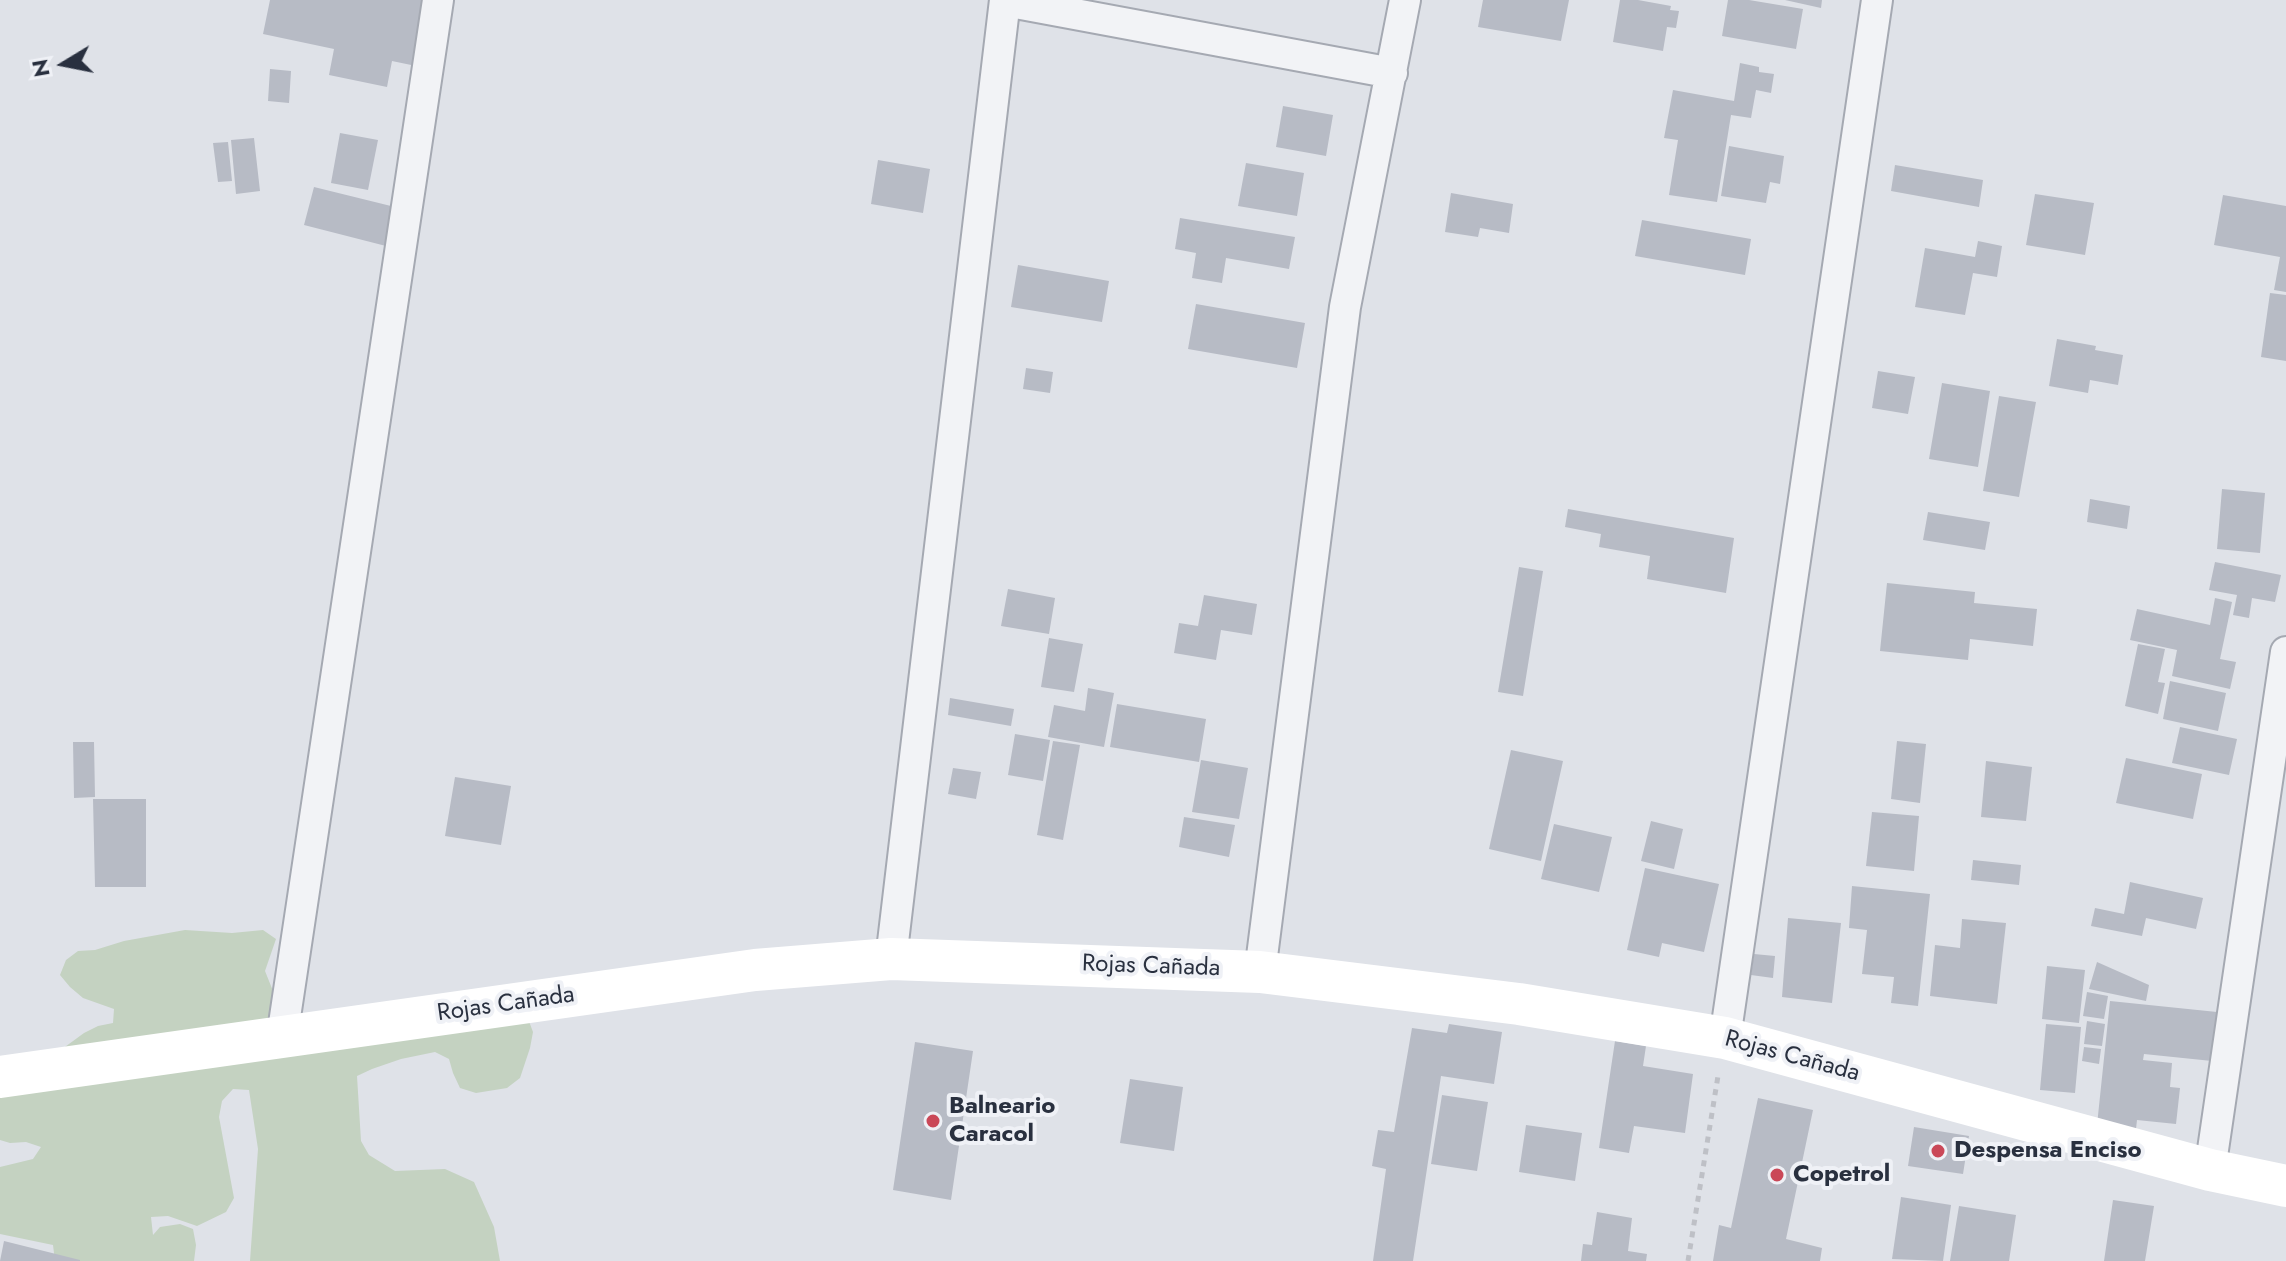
<!DOCTYPE html>
<meta charset="utf-8">
<style>
body{margin:0}
#map{position:relative;width:2286px;height:1261px;overflow:hidden;background:#dfe2e8;font-family:Jost,sans-serif}
canvas{display:block}
.north{position:absolute;left:24px;top:24px;width:80px;height:80px;-webkit-text-stroke:6px #eff1f6;paint-order:stroke;rotate:260deg;font-size:22px;font-weight:700;line-height:32px;text-align:center;color:#29303f}
.north::after{content:'';display:block;margin:auto;width:28px;height:36px;background:#29303f;clip-path:polygon(50% 0,100% 100%,50% 72%,0 100%)}
</style>
<div id="map">
<canvas width="2286" height="1261"></canvas>
<div class="north">N</div>
</div>
<script>
const ctx = document.querySelector('canvas').getContext('2d');
ctx.lineJoin = 'round';
function fillPath(path, color) { ctx.fillStyle = color; ctx.fill(path, 'evenodd'); }
const toPath = rows => new Path2D(rows.map(r => 'M' + r).join(''));
function trace(path, color, width, dash) { ctx.strokeStyle = color; ctx.lineWidth = width; ctx.lineCap = dash ? 'butt' : 'round'; ctx.setLineDash(dash || []); ctx.stroke(path); }
function write(font, color, halo, rows, align = 'center') {
  ctx.font = font + ' Jost,sans-serif'; ctx.lineWidth = 8; ctx.setLineDash([]); ctx.textBaseline = 'middle'; ctx.strokeStyle = halo; ctx.fillStyle = color; for (const [text, x, y, turn = 0] of rows) {
    ctx.save(); ctx.translate(x, y); ctx.rotate((+turn || 0) * Math.PI / 180); ctx.textAlign = isNaN(turn) ? turn : align; if (halo) ctx.strokeText(text, 0, 0); ctx.fillText(text, 0, 0); ctx.restore();
  }
}
fillPath(toPath([
 [185,930,232,933,263,930,276,939,265,971,277,1001,276,1018,527,1016,533,1032,530,1048,520,1078,507,1088,476,1093,460,1088,453,1073,449,1059,435,1052,401,1059,372,1069,357,1076,361,1141,369,1155,395,1171,445,1169,474,1182,494,1227,500,1261,250,1261,258,1149,249,1090,233,1089,222,1101,219,1117,234,1198,226,1212,197,1226,168,1216,151,1217,153,1235,160,1227,180,1224,193,1229,196,1245,194,1261,55,1261,53,1245,0,1234,0,1167,33,1159,41,1147,26,1142,10,1143,0,1140,0,1059,58,1052,84,1033,98,1026,113,1023,114,1009,83,998,70,987,60,975,66,960,78,951,95,950,124,941]
]), '#c4d2c1');
fillPath(toPath([
 [270,0,425,0,416,66,392,61,387,87,329,75,334,49,263,34],
 [1483,0,1569,0,1561,41,1478,27],
 [1620,0,1638,0,1671,6,1670,10,1679,11,1676,28,1667,27,1663,51,1613,42],
 [1728,0,1749,0,1803,9,1796,49,1722,36],
 [1785,0,1822,0,1821,8],
 [1740,63,1759,67,1759,72,1774,74,1771,93,1756,90,1751,118,1731,115,1717,202,1669,195,1678,140,1664,138,1673,90,1734,101],
 [270,69,291,71,289,103,268,101],
 [1283,106,1333,115,1326,156,1276,147],
 [340,133,378,140,368,190,331,183],
 [254,138,260,191,236,194,231,140],
 [228,142,232,181,218,182,213,143],
 [1729,146,1784,156,1780,184,1770,182,1766,203,1721,196],
 [878,160,930,169,923,213,871,204],
 [1246,163,1304,173,1297,216,1238,206],
 [1895,165,1983,180,1979,207,1891,191],
 [314,187,395,207,386,246,304,225],
 [1451,193,1513,204,1509,233,1480,228,1478,237,1445,232],
 [2035,194,2094,203,2085,255,2026,245],
 [2223,195,2286,206,2286,292,2274,290,2280,257,2214,245],
 [1180,218,1295,237,1289,269,1226,258,1222,283,1192,278,1196,253,1175,249],
 [1642,220,1751,239,1745,275,1635,256],
 [1978,241,2002,246,1997,277,1973,273,1965,315,1915,307,1925,248,1975,257],
 [1018,265,1109,281,1102,322,1011,307],
 [2270,293,2286,295,2286,361,2261,357],
 [1196,304,1305,323,1297,368,1188,349],
 [2057,339,2096,346,2095,350,2123,355,2118,385,2090,380,2088,393,2049,386],
 [1026,368,1053,372,1050,393,1023,389],
 [1878,371,1915,377,1908,414,1872,408],
 [1942,383,1990,391,1978,467,1929,459],
 [1999,396,2036,402,2019,497,1983,491],
 [2222,489,2265,493,2260,553,2217,549],
 [2090,499,2130,506,2127,529,2087,522],
 [1568,509,1734,538,1726,593,1647,579,1650,556,1599,547,1601,534,1565,527],
 [1928,512,1990,522,1985,550,1923,540],
 [2215,562,2281,575,2275,602,2252,598,2249,618,2233,615,2237,595,2209,590],
 [1519,567,1543,571,1523,696,1498,692],
 [1887,583,1975,592,1974,603,2037,609,2033,646,1970,639,1968,660,1880,651],
 [1008,589,1055,598,1049,634,1001,626],
 [1204,595,1257,604,1252,635,1221,630,1216,660,1174,653,1179,623,1198,626],
 [2215,598,2232,602,2220,659,2236,662,2230,689,2172,676,2177,650,2130,640,2137,609,2210,625],
 [1049,638,1083,644,1074,692,1041,687],
 [2138,644,2165,649,2158,682,2165,683,2158,714,2125,706],
 [2170,681,2226,693,2218,731,2163,719],
 [1088,688,1114,693,1104,747,1048,737,1054,705,1085,711],
 [950,698,1014,709,1011,726,948,715],
 [1117,704,1206,719,1199,762,1110,747],
 [2180,727,2237,739,2229,775,2172,763],
 [1015,734,1050,740,1043,781,1008,775],
 [1053,741,1080,745,1063,840,1037,835],
 [1897,741,1926,744,1920,803,1891,799],
 [73,742,94,742,95,797,74,798],
 [1511,750,1563,761,1541,861,1489,849],
 [2126,758,2202,774,2193,819,2116,803],
 [1201,760,1248,768,1239,819,1192,812],
 [1986,761,2032,767,2026,821,1981,817],
 [953,768,981,772,976,799,948,794],
 [455,777,511,786,501,845,445,836],
 [93,799,146,799,146,887,95,887],
 [1872,812,1919,816,1914,871,1866,866],
 [1184,817,1235,825,1229,857,1179,847],
 [1651,821,1683,829,1674,869,1641,861],
 [1554,824,1612,837,1599,892,1541,879],
 [1973,860,2021,865,2019,885,1971,880],
 [1645,868,1719,884,1704,952,1662,943,1659,957,1627,950],
 [2130,882,2203,898,2196,929,2146,918,2142,936,2091,926,2095,908,2124,914],
 [1852,886,1930,894,1918,1006,1891,1003,1894,977,1862,974,1867,930,1849,928],
 [1788,918,1841,923,1832,1003,1782,997],
 [1962,919,2006,923,1997,1004,1930,996,1935,945,1960,948],
 [1754,954,1775,956,1773,978,1751,975],
 [2097,962,2149,985,2146,1001,2089,989],
 [2047,966,2085,970,2079,1023,2042,1019],
 [2087,992,2108,996,2104,1019,2083,1016],
 [2110,1001,2217,1012,2212,1061,2144,1054,2143,1060,2172,1063,2170,1087,2180,1088,2176,1124,2137,1120,2136,1129,2097,1125],
 [2087,1021,2105,1024,2102,1046,2084,1044],
 [1449,1024,1502,1032,1494,1084,1441,1076,1413,1261,1373,1261,1386,1169,1372,1166,1378,1130,1394,1132,1412,1028,1447,1033],
 [2046,1024,2081,1027,2075,1093,2040,1090],
 [1615,1041,1646,1046,1643,1066,1693,1074,1685,1133,1634,1126,1629,1153,1599,1148],
 [915,1042,973,1051,951,1200,893,1190],
 [2084,1047,2101,1049,2099,1064,2082,1061],
 [1130,1079,1183,1087,1174,1151,1120,1143],
 [1442,1095,1488,1102,1477,1171,1431,1164],
 [1758,1098,1813,1110,1786,1239,1822,1248,1820,1261,1713,1261,1719,1225,1731,1228],
 [1526,1125,1582,1133,1575,1181,1519,1172],
 [1914,1127,1969,1136,1963,1174,1908,1166],
 [1901,1197,1951,1205,1943,1261,1892,1259],
 [2113,1200,2154,1206,2145,1261,2104,1261],
 [1959,1206,2016,1215,2009,1261,1950,1261],
 [1597,1212,1632,1218,1628,1251,1647,1254,1646,1261,1581,1261,1583,1244,1592,1245],
 [4,1241,80,1260,80,1261,0,1261]
]), '#b7bbc5');
const street = toPath([
 [1005,1,1392,73],
 [891,959,1005,0],
 [1260,972,1345,307,1405,0],
 [282,1037,438,0],
 [1725,1038,1877,0],
 [2210,1170,2286,652]
]);
trace(street, '#a5a9b2', 34);
trace(toPath([
 [1688,1261,1718,1076]
]), '#bec0c6', 5, [6, 6]);
trace(street, '#f2f3f6', 30);
trace(toPath([
 [0,1077,755,970,891,959,1260,972,1519,1004,1725,1038,2210,1170,2286,1186]
]), '#fff', 42);
for (const [x, y, r, color] of [
 [933,1121,8,"#ca4858"],
 [1938,1151,8,"#ca4858"],
 [1777,1175,8,"#ca4858"]
]) { const dot = new Path2D(); dot.arc(x, y, r, 0, 2 * Math.PI); ctx.fillStyle = color; ctx.fill(dot); trace(dot, '#eff1f6', 3); }
write('24px', '#29303f', '#eff1f6', [
 ["Rojas Cañada",1151,967,2],
 ["Rojas Cañada",506,1005,-8],
 ["Rojas Cañada",1792,1057,15]
]);
write('bold 24px', '#29303f', '#eff1f6', [
 ["Balneario",949,1107],
 ["Caracol",949,1135],
 ["Despensa Enciso",1954,1151],
 ["Copetrol",1793,1175]
], 'left');
</script>
